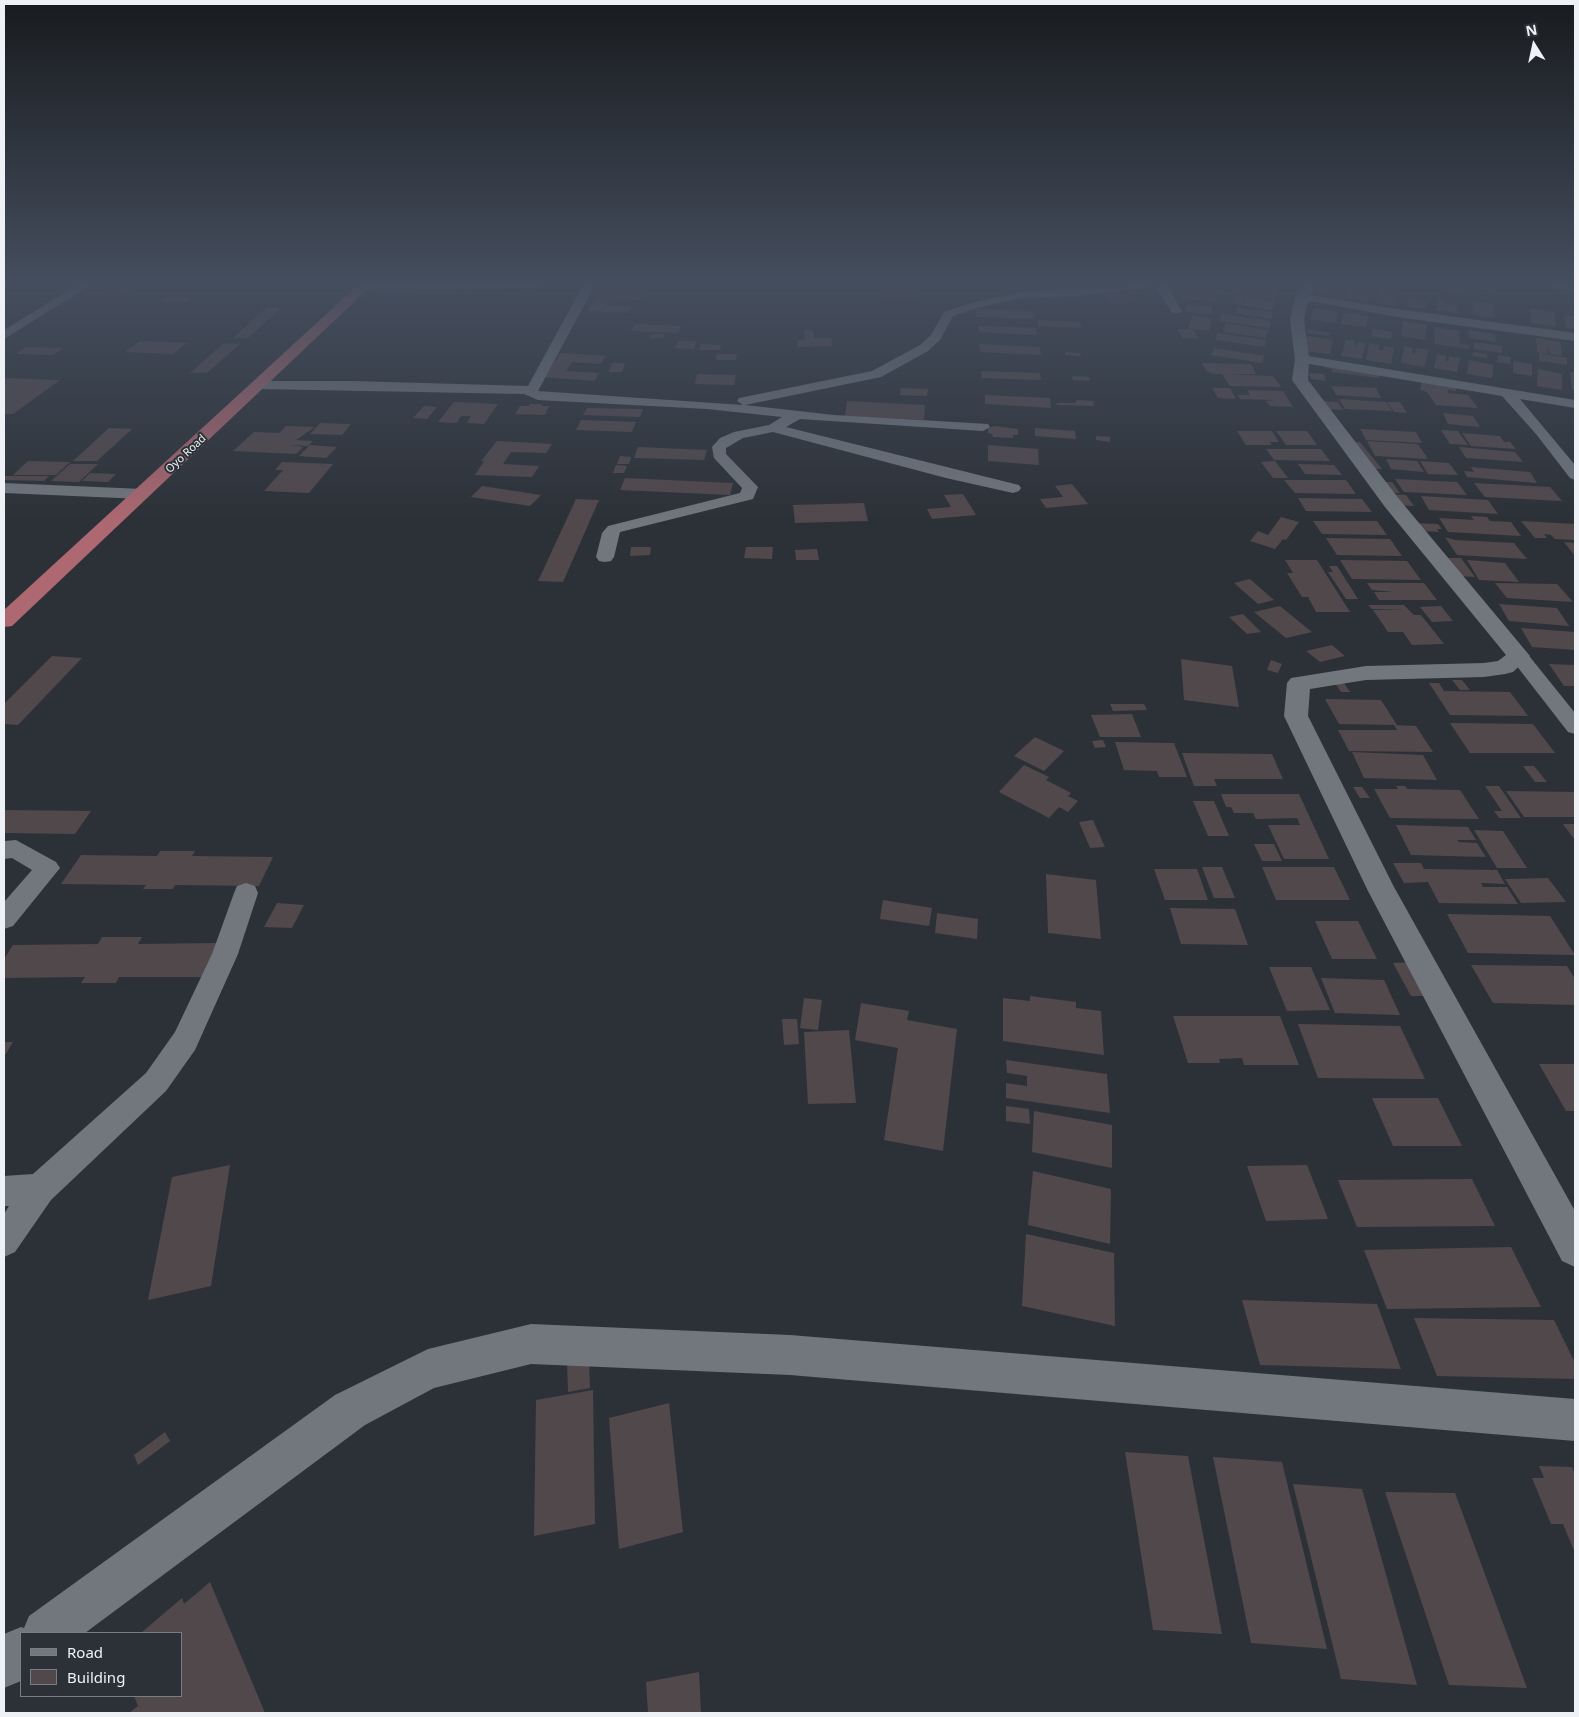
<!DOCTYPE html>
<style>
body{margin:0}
#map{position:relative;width:1579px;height:1717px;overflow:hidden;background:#2c3137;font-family:"Noto Sans",sans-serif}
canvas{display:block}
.frame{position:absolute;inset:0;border:5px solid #eef1f5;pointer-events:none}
.legend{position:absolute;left:20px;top:1632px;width:162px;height:65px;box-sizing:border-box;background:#2c3137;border:1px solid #7a7e83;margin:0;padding:6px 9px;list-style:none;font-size:15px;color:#eef1f5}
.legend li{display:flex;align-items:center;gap:10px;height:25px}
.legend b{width:25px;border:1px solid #7a7e83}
.north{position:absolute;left:1509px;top:20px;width:50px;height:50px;-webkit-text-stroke:4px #2c3137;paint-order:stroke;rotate:350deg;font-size:14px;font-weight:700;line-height:20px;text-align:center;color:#eef1f5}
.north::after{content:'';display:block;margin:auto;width:18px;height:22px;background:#eef1f5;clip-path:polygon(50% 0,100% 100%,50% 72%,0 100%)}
</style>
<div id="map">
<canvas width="1579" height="1717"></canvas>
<div class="frame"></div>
<ul class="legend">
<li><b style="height:6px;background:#72777e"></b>Road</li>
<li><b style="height:14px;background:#51484c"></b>Building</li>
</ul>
<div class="north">N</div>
</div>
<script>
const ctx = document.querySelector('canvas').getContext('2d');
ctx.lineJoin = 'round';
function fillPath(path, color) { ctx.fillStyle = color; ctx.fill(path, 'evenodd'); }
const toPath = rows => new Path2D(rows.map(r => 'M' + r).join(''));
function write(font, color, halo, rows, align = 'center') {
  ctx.font = font + ' "Noto Sans",sans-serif'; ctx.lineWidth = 4; ctx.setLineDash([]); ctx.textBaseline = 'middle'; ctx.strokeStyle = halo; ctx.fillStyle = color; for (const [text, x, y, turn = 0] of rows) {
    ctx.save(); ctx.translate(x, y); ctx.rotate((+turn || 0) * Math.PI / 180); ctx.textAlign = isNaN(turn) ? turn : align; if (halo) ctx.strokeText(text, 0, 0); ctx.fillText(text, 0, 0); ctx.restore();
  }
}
fillPath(toPath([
 [12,285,46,285,40,288],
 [119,285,135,285,116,296,85,294,91,291,107,292],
 [753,285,789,285,789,288,753,287],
 [889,285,914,287,912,298,886,296],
 [1059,285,1089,285,1091,290,1061,290],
 [1349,285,1375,285,1374,288,1371,288,1367,302,1345,298],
 [1445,285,1466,285,1465,294,1444,291],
 [1474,285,1495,285,1495,291,1474,288],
 [1235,286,1254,288,1253,292,1256,293,1257,289,1276,291,1274,299,1234,294,1232,293],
 [1319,286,1343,290,1342,297,1317,294],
 [1184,288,1223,291,1223,294,1216,294,1217,302,1183,299,1183,292,1195,293,1184,292],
 [1379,289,1397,292,1394,306,1375,303],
 [599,294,643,296,640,300,611,299,606,306,632,307,629,313,587,311],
 [1104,294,1135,296,1137,301,1126,301,1127,304,1108,303],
 [1233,296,1244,297,1242,305,1232,303],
 [166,297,192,297,187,302,160,302],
 [1246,297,1275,301,1273,310,1243,306],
 [1408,299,1427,302,1425,308,1407,307],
 [1439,299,1446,300,1445,304,1457,305,1457,313,1437,310],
 [1472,301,1493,304,1494,318,1473,315],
 [1186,305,1212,307,1212,314,1186,312],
 [267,307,281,308,248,338,233,338],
 [1238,307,1242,309,1273,312,1271,319,1236,313],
 [1314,308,1338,312,1335,323,1310,319],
 [1530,308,1554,312,1556,327,1531,323],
 [976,309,1034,311,1035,319,976,317],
 [1344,312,1368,316,1366,327,1341,324],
 [1222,314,1271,321,1270,328,1219,321],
 [1564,315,1575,316,1575,329,1566,328],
 [1192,316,1211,318,1210,331,1188,329],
 [1038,320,1080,322,1081,328,1038,326],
 [1403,321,1427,325,1425,340,1401,336],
 [1226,323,1268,330,1266,338,1223,332],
 [635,324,681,326,678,333,631,331],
 [978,326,1036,328,1037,335,979,332],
 [1434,327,1459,331,1460,344,1469,345,1469,349,1435,344],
 [1177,329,1193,329,1198,338,1182,338],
 [1308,329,1330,333,1329,336,1307,333],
 [1373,329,1392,332,1391,339,1371,336],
 [804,330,813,330,814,338,831,338,832,346,797,347,797,340,805,340],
 [1469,330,1495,334,1496,342,1469,338],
 [1217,333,1266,340,1265,347,1216,340],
 [652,334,664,334,663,338,650,338],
 [1307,336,1333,340,1330,354,1303,351],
 [1536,338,1560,342,1562,356,1550,354,1549,349,1547,349,1548,354,1537,352],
 [1346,340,1355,341,1354,345,1356,346,1357,342,1366,343,1362,359,1341,356],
 [140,341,187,343,173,354,125,352],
 [678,341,696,341,694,349,675,348],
 [1474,342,1502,346,1502,353,1474,349],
 [224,343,240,344,207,373,190,373],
 [701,344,721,345,720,350,699,350],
 [979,344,1040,347,1041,355,980,352],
 [1369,344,1379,345,1379,350,1383,350,1384,346,1394,348,1391,364,1366,360],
 [1404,346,1413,348,1412,353,1415,354,1416,348,1429,350,1424,367,1401,363],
 [26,347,63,348,53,355,16,354],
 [1214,348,1264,356,1262,363,1211,355],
 [1065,352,1080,353,1081,356,1065,355],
 [1473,352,1487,354,1487,358,1472,356],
 [561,353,606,356,600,364,572,362,566,371,600,373,594,381,543,377],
 [1539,353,1567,358,1567,365,1539,361],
 [717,354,737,354,736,360,716,360],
 [1437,354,1446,356,1446,361,1448,361,1449,356,1460,358,1457,372,1434,368],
 [1498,355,1511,357,1510,364,1497,362],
 [1469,360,1493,365,1492,378,1467,374],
 [1513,361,1532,364,1532,376,1513,373],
 [612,363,625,363,622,372,609,372],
 [1202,363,1251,364,1256,374,1213,374,1207,371],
 [1326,365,1379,373,1379,378,1332,372,1332,369,1326,368],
 [1538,369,1562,374,1562,390,1537,386],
 [981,371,1040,373,1041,380,982,378],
 [1570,372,1575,373,1575,390,1572,390],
 [1309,373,1324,374,1326,381,1311,379],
 [697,374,736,375,734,385,695,384],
 [1222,374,1273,376,1281,387,1230,386],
 [1072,376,1089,377,1090,381,1073,380],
 [4,378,60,380,13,414,4,414],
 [1422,381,1456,387,1456,391,1448,390,1448,393,1468,395,1478,408,1436,405,1427,392,1420,390],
 [1331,386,1376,388,1381,398,1336,395],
 [901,388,928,389,927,396,900,395],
 [1212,388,1230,388,1236,399,1218,398],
 [1247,390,1283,391,1293,407,1270,406,1266,401,1276,400,1240,399,1238,395,1250,395],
 [985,395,1050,398,1051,408,985,404],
 [1339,399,1386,402,1392,411,1345,409],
 [1077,400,1093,401,1094,406,1057,405,1056,403,1075,403],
 [847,401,925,405,924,420,845,416],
 [1322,401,1338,402,1343,410,1329,409],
 [454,402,498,404,484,424,467,423,471,416,461,416,457,423,438,422],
 [1387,402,1400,402,1407,413,1394,412],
 [530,404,542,404,541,406,549,406,545,415,515,414,520,406,529,406],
 [424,406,437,407,427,419,413,418],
 [587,408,643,409,640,417,583,415],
 [1443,413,1473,416,1480,427,1448,424],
 [581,420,636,422,632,432,576,430],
 [320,423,351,424,342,435,310,434],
 [286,426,315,427,296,440,313,441,308,446,291,445,303,447,296,454,233,451,254,432,279,433],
 [994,426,1018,429,1018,435,1013,435,1013,438,993,437,992,434,988,433,988,428],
 [109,428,132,429,97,461,73,461],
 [1035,428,1075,431,1076,439,1035,436],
 [1360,429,1416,432,1422,443,1366,440],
 [1441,430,1458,431,1468,445,1450,444],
 [1237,431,1272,431,1279,442,1270,442,1272,445,1246,445],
 [1276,431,1307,431,1317,445,1286,445],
 [1462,433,1500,436,1504,442,1510,442,1516,449,1471,446],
 [1096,436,1110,437,1110,442,1096,440],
 [497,441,552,444,546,453,511,452,503,464,539,466,532,477,475,475,484,461,481,461],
 [1367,441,1418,444,1428,459,1375,456],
 [1349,442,1360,442,1382,469,1367,469],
 [310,445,337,447,326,458,299,456],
 [988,445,1038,449,1039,465,988,461],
 [638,447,707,450,704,460,634,458],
 [1459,447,1515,452,1523,462,1466,458],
 [1266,449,1321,449,1330,461,1274,460],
 [620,456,631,457,629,464,617,464],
 [1386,459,1417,461,1424,472,1391,469],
 [28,461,70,462,56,475,13,475],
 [1275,461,1288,478,1273,478,1261,462],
 [1420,461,1449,463,1458,475,1428,474],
 [282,462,333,464,309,493,264,491,283,470,275,470],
 [70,464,98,464,79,482,51,481],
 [1298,464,1334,465,1342,475,1305,474],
 [616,465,627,466,624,473,613,473],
 [1471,467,1530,472,1537,483,1467,477,1464,471,1474,472],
 [90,473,116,474,108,482,82,481],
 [4,476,49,476,44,481,4,480],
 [625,478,733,483,730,495,620,490],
 [1395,479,1457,482,1467,495,1404,492],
 [1284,480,1346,480,1356,494,1295,493],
 [1377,482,1392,482,1400,493,1388,493],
 [1474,483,1550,487,1562,501,1485,497],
 [1072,484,1088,504,1046,508,1040,499,1063,497,1055,486],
 [482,486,541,495,530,506,471,497],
 [963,494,976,515,932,519,927,509,951,507,944,495],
 [1390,494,1406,495,1414,506,1397,505],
 [1421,496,1488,500,1498,514,1429,510],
 [1298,498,1362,499,1372,512,1306,511],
 [576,499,599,500,563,582,538,581],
 [864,503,868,521,795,523,793,505],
 [1471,516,1487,517,1490,521,1511,522,1521,536,1448,532,1439,518,1474,520],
 [1281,517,1299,522,1286,540,1283,539,1275,549,1250,541,1258,531,1268,535],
 [1313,521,1377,521,1387,535,1322,534],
 [1521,521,1575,524,1575,540,1555,539,1551,535,1544,534,1547,538,1535,538],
 [1415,523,1438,524,1442,529,1437,529,1439,532,1421,531],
 [1445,537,1455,540,1514,543,1527,559,1457,555],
 [1326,538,1390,539,1402,556,1337,555],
 [1564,542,1575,543,1575,556],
 [631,547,651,547,650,555,630,556],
 [746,547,773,547,772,559,744,558],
 [817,549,819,560,796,560,795,550],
 [1443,558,1461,558,1475,577,1460,576],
 [1285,560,1317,560,1350,612,1316,612,1308,597,1302,597,1287,573,1293,573],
 [1340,560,1407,561,1421,580,1352,579],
 [1467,560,1505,563,1519,582,1479,580],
 [1329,566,1337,566,1358,599,1346,599,1328,572,1333,572],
 [1250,579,1274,600,1258,604,1234,583],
 [1367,583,1424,583,1437,600,1379,600,1374,592,1393,592,1372,590],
 [1495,583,1557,584,1573,602,1507,598],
 [1499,604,1557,608,1569,626,1509,621],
 [1368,605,1404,605,1414,615,1421,615,1444,644,1412,645,1403,632,1388,632,1373,610,1405,609,1372,609],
 [1280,606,1312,632,1286,638,1254,612],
 [1441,606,1453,621,1432,622,1420,607],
 [1243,614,1261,632,1247,634,1229,617],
 [1521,628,1575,632,1575,650,1532,647],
 [1332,645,1345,656,1320,662,1306,651],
 [52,656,82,658,18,725,4,724,4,704],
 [1181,659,1232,666,1239,707,1184,700],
 [1271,660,1282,664,1278,673,1267,670],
 [1549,664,1575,665,1575,686,1564,686],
 [1452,680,1462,680,1470,690,1460,690],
 [1335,683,1344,683,1350,692,1341,692],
 [1429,683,1439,683,1444,691,1510,692,1528,716,1450,715],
 [1325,699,1381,700,1397,725,1339,724],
 [1110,704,1144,704,1147,710,1113,711],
 [1132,714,1141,737,1100,737,1091,715],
 [1450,723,1533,724,1555,753,1470,753],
 [1394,725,1416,726,1433,752,1349,751,1338,730,1397,730],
 [1035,737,1064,751,1044,771,1014,756],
 [1103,740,1106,747,1095,748,1092,741],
 [1115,742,1174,743,1187,777,1159,777,1157,771,1124,770],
 [1352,752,1423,755,1437,780,1364,778],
 [1182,753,1272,754,1283,779,1214,779,1217,786,1194,786],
 [1024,765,1049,777,1046,780,1071,793,1068,796,1078,801,1068,812,1059,807,1049,818,999,792],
 [1523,766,1534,766,1547,782,1535,782],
 [1396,786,1405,786,1407,789,1460,790,1479,819,1390,818,1374,789,1398,789],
 [1485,786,1499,786,1521,818,1499,818,1494,811,1502,811],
 [1353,787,1362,787,1370,798,1360,798],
 [1506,791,1575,792,1575,817,1524,817],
 [1221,794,1299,794,1329,859,1284,859,1268,825,1300,825,1297,818,1256,819,1253,813,1234,813,1231,807,1226,807],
 [1193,801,1214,801,1229,836,1208,836],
 [4,810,91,811,75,834,4,833],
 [1093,820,1105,847,1090,848,1079,822],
 [1563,824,1575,824,1575,840],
 [1396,825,1468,827,1476,840,1457,840,1459,842,1477,843,1486,857,1411,855],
 [1474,830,1503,831,1527,868,1497,868],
 [1254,844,1274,844,1282,861,1262,861],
 [160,851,195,851,192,856,273,857,259,886,175,885,173,889,143,889,146,885,61,884,81,855,157,856],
 [1393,863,1421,863,1424,869,1497,870,1505,884,1481,883,1483,887,1507,887,1518,904,1439,903,1428,882,1404,883],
 [1202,867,1222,867,1235,898,1214,898],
 [1262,867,1334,867,1350,900,1276,900],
 [1154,869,1197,869,1208,900,1165,900],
 [1046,874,1096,880,1101,939,1048,933],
 [1548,878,1566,902,1521,903,1505,879],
 [883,900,932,908,929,926,880,919],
 [277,903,304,905,292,928,264,927],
 [1170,908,1235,909,1248,945,1181,944],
 [937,913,978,919,977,939,935,933],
 [1447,914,1550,916,1575,955,1468,953],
 [1315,921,1358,921,1377,959,1332,959],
 [102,937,142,937,138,944,218,943,202,977,119,977,116,983,81,983,85,977,4,978,4,959,13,945,98,944],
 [1414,962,1432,996,1411,996,1393,963],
 [1471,965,1567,966,1575,979,1575,1005,1493,1003],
 [1269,967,1311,967,1330,1010,1287,1011],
 [1321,978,1384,980,1400,1015,1335,1013],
 [1030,996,1076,1002,1076,1008,1101,1011,1104,1055,1003,1041,1003,998,1030,1001],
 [804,998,822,1000,818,1030,800,1028],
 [861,1003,909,1011,907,1020,957,1029,943,1151,884,1140,898,1048,855,1040],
 [1173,1016,1280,1016,1299,1065,1244,1065,1242,1058,1219,1059,1220,1063,1188,1063],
 [782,1019,797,1019,799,1044,784,1045],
 [1298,1024,1400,1026,1425,1079,1318,1078],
 [849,1030,856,1103,808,1104,804,1032],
 [4,1042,13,1042,4,1057],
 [1006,1060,1107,1074,1110,1113,1006,1098,1006,1083,1027,1086,1027,1076,1007,1073],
 [1539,1064,1575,1064,1575,1111,1566,1111],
 [1372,1098,1438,1098,1462,1146,1393,1146],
 [1006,1106,1029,1109,1030,1124,1006,1121],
 [1034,1111,1112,1125,1112,1168,1032,1152],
 [230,1165,211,1286,148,1300,172,1177],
 [1307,1165,1328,1219,1266,1221,1247,1166],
 [1033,1171,1111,1189,1110,1244,1028,1225],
 [1472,1179,1495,1226,1357,1227,1338,1180],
 [1026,1234,1114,1253,1115,1326,1022,1306],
 [1511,1247,1541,1307,1387,1309,1364,1250],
 [1242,1300,1377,1304,1401,1369,1260,1365],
 [1414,1318,1554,1320,1575,1363,1575,1379,1437,1376],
 [589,1358,590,1388,568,1392,567,1362],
 [593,1390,595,1524,534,1536,536,1400],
 [669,1403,683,1532,619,1549,609,1418],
 [165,1432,170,1441,138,1465,134,1455],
 [1125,1452,1188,1456,1222,1634,1153,1630],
 [1213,1457,1282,1462,1327,1649,1251,1643],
 [1539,1466,1572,1467,1575,1474,1575,1553,1563,1524,1551,1524,1532,1478,1544,1478],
 [1293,1484,1362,1489,1417,1685,1341,1679],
 [1385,1492,1455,1493,1527,1688,1449,1685],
 [210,1582,265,1713,129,1713,138,1706,134,1696,181,1696,181,1633,141,1633,182,1598,184,1604],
 [699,1672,701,1713,648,1713,646,1682]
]), '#51484c');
fillPath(toPath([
 [77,285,91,285,4,339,4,330,77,285],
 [547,285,541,288,362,291,356,288,361,285,547,285],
 [583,285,595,285,538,391,743,405,737,401,739,398,872,371,920,345,931,335,944,312,967,304,1020,292,1154,285,1148,288,1078,296,1020,298,974,309,953,316,940,340,928,351,881,377,745,405,834,415,988,424,990,427,983,431,800,419,786,427,1019,485,1021,488,1019,491,1013,493,946,478,773,432,743,438,726,448,726,454,758,487,753,499,620,532,614,557,611,561,605,562,599,561,596,557,602,533,608,526,740,493,742,488,714,458,712,447,720,438,734,432,769,425,782,417,707,409,538,400,524,394,260,389,253,385,260,381,353,381,528,386,583,285],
 [1155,285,1167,285,1182,311,1180,313,1172,313,1155,285],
 [1546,285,1575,286,1575,292,1548,287,1546,285],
 [1302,294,1404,310,1575,333,1575,341,1404,318,1298,299,1298,295,1302,294],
 [1302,355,1575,400,1575,408,1520,399,1575,465,1575,480,1570,478,1536,434,1502,396,1297,362,1296,359,1297,356,1302,355],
 [4,483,143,489,151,494,143,499,4,493,4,483],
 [1519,650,1526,652,1575,713,1575,734,1568,732,1509,656,1512,652,1519,650],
 [16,840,56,862,60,868,13,926,4,929,4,902,32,870,12,858,4,859,4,841,16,840],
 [246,883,255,886,258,893,238,954,195,1050,166,1091,51,1200,15,1252,4,1257,4,1214,9,1206,4,1206,4,1176,33,1174,146,1073,175,1032,212,954,234,893,237,886,246,883]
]), '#72777e');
fillPath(toPath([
 [1304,285,1316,285,1309,297,1304,319,1309,359,1308,380,1399,499,1530,656,1513,672,1505,674,1484,677,1366,680,1310,689,1308,716,1394,887,1575,1211,1575,1267,1562,1261,1368,891,1284,716,1287,683,1291,678,1366,666,1484,663,1498,661,1506,655,1385,507,1292,380,1295,359,1290,319,1295,297,1304,285],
 [531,1324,790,1335,1575,1399,1575,1441,790,1375,531,1364,434,1388,365,1425,85,1633,21,1633,21,1681,4,1688,4,1634,21,1627,24,1628,29,1616,335,1395,428,1349,531,1324]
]), '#72777e');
fillPath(toPath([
 [358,285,372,285,12,626,4,627,4,610,358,285]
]), '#ae6871');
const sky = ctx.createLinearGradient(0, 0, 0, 525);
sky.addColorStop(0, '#181b1e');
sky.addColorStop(0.54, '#454e5e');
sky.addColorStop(1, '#454e5e00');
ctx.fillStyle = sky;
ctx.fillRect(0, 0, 1579, 525);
write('11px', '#eef1f5', '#2c3137', [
 ["Oyo Road",186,454,-43]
]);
</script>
